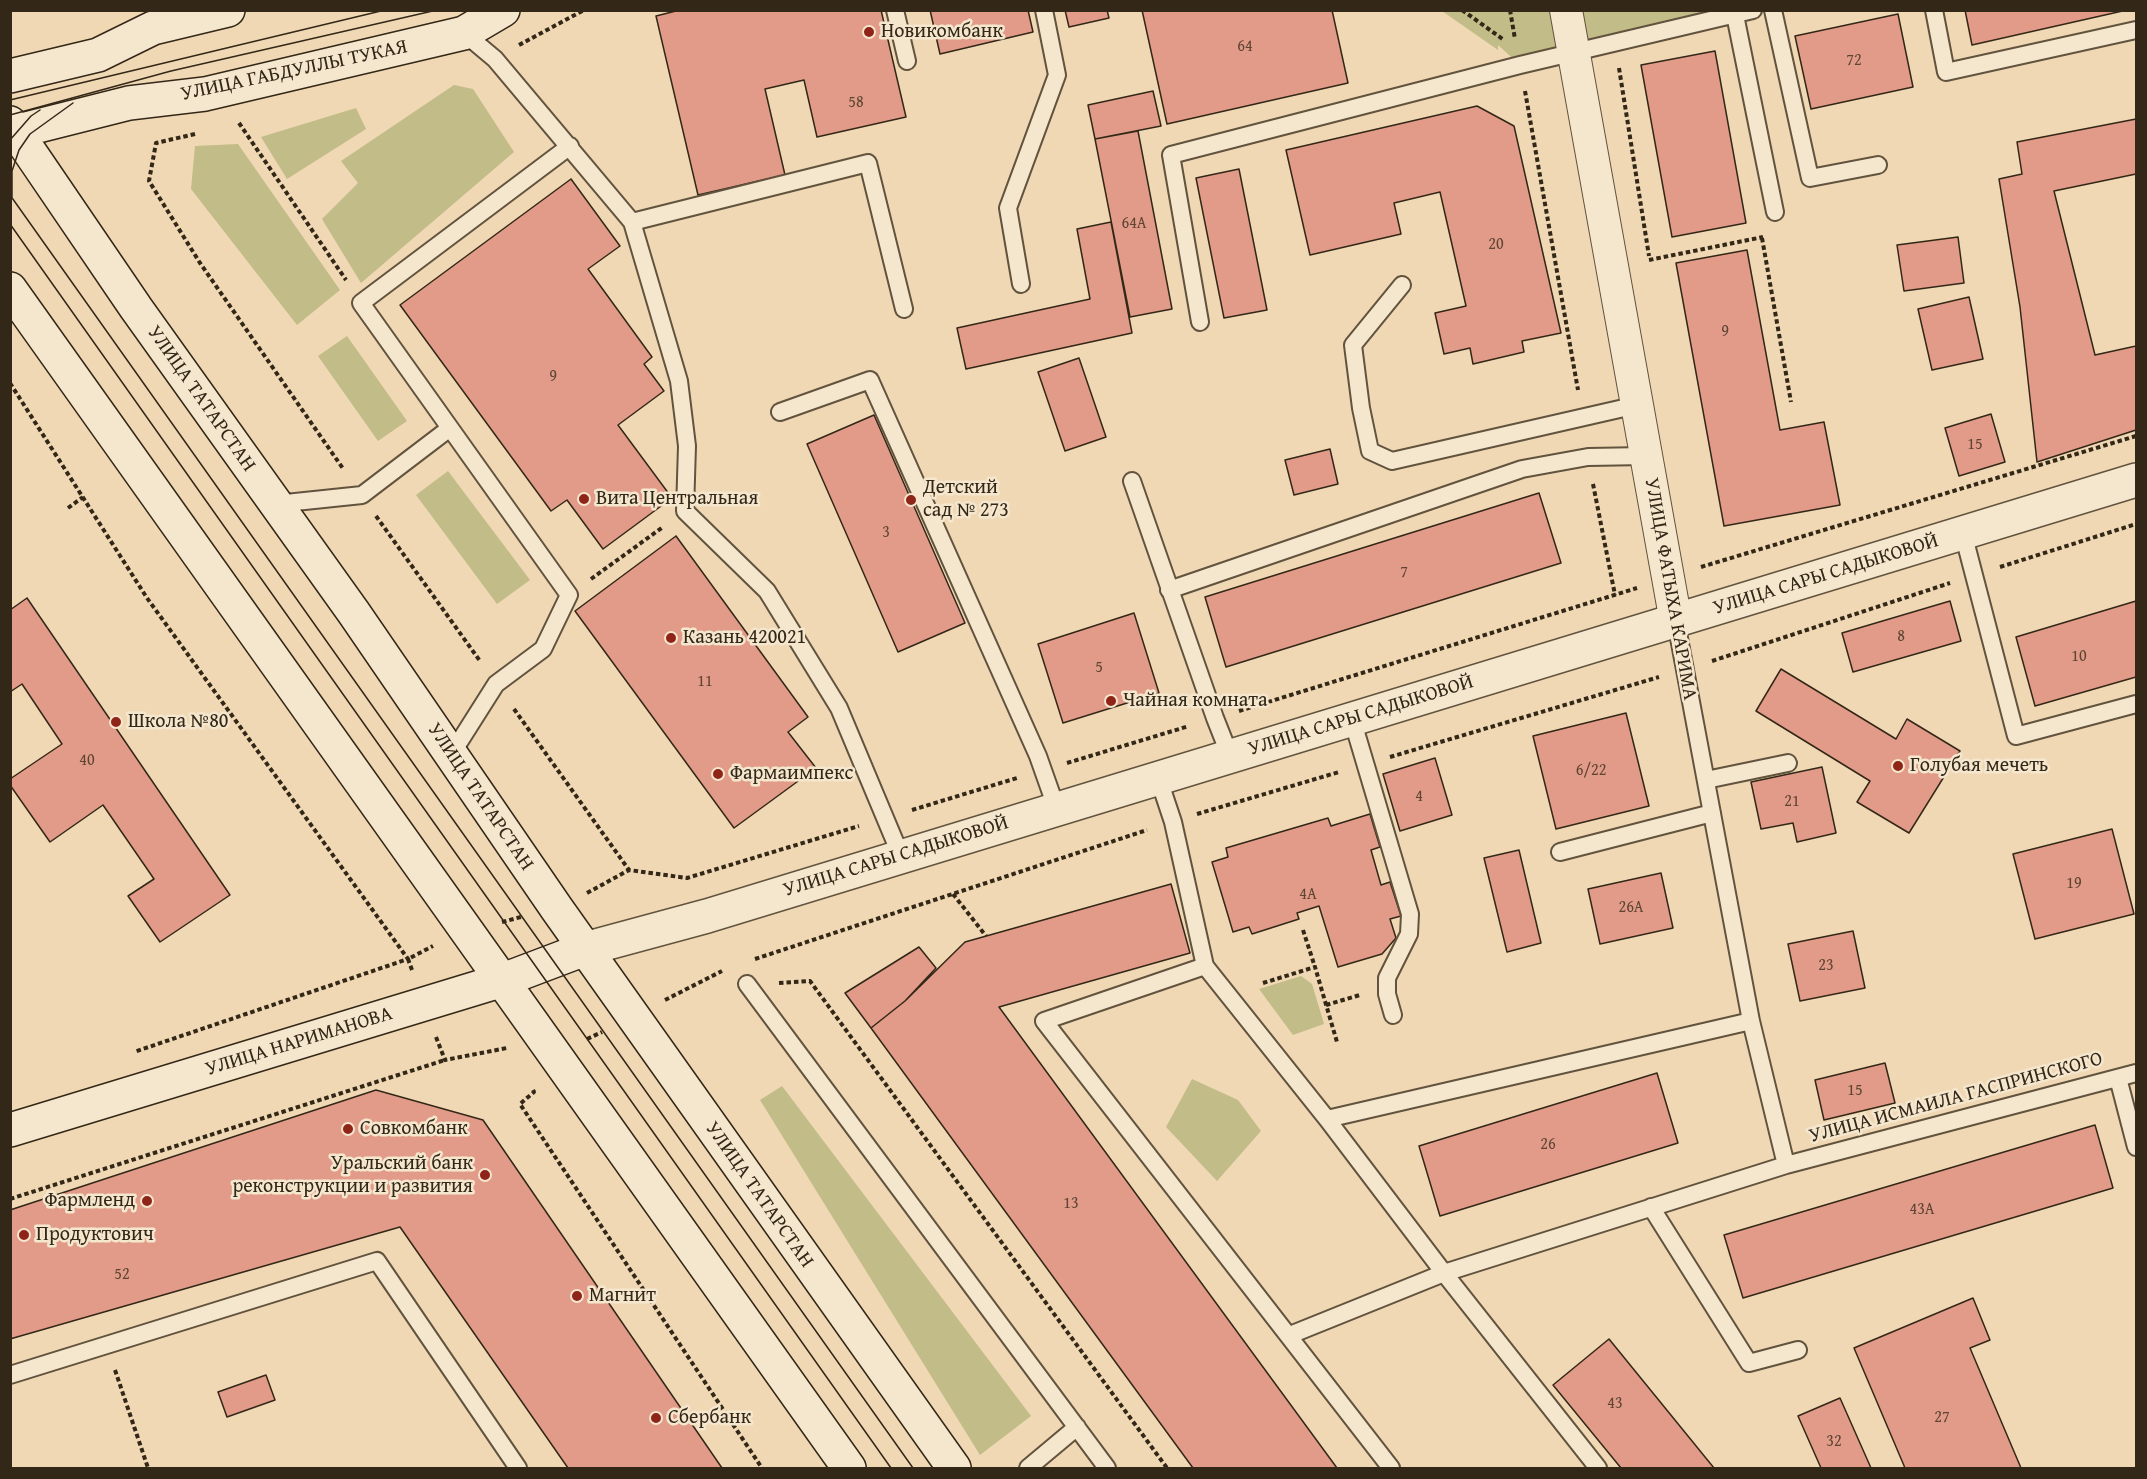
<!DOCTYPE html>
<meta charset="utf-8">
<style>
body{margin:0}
#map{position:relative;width:2147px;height:1479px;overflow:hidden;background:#f0d8b4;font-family:"Gentium Book Plus",serif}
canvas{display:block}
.frame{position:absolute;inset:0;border:12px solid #332717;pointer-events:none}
</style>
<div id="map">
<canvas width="2147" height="1479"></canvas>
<div class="frame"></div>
</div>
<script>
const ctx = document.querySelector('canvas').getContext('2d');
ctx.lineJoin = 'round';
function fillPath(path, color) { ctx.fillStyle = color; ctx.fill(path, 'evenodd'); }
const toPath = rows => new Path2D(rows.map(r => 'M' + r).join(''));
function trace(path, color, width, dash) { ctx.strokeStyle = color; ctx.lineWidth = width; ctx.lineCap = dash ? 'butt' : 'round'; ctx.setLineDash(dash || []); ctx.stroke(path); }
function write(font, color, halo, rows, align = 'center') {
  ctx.font = font + ' "Gentium Book Plus",serif'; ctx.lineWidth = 5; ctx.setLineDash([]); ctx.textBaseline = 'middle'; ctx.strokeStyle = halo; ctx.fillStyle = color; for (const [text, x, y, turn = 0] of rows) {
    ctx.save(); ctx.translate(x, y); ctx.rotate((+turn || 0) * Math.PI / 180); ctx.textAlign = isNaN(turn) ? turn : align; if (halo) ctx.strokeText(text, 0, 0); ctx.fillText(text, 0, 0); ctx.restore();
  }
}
fillPath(toPath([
 [1442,11,1759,11,1520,65,1498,45,1498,50],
 [454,85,473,89,514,152,361,283,322,219,358,183,341,161],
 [356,108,366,129,287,179,261,137],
 [238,144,340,290,297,325,191,189,195,146],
 [347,336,407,421,378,441,318,356],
 [448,471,530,580,497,604,416,495],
 [1301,976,1312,984,1324,1024,1293,1035,1259,989],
 [1192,1079,1238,1100,1261,1131,1217,1181,1166,1127],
 [782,1086,1031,1416,980,1455,760,1100]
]), '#c1bc88');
const building = toPath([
 [680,10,881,10,906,117,817,137,804,80,765,89,785,175,698,195,656,16,680,10],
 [930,10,1028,10,1033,32,940,54,930,10],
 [1065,10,1107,10,1109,18,1069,27,1065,10],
 [1142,10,1332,10,1348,83,1167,124,1142,10],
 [1965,10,2127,10,1972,45,1965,10],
 [1898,14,1913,87,1811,109,1795,36,1898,14],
 [1715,51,1746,223,1672,237,1641,65,1715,51],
 [1153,91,1161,126,1095,139,1088,105,1153,91],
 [1477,106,1514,126,1561,333,1522,341,1524,352,1473,364,1470,348,1444,354,1435,313,1466,306,1440,192,1394,203,1401,234,1310,255,1286,150,1477,106],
 [2136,119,2136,174,2054,191,2095,355,2136,346,2136,430,2037,462,2020,307,1999,179,2022,174,2017,142,2136,119],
 [1138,131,1172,309,1130,317,1095,139,1138,131],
 [1239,169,1267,310,1224,318,1196,178,1239,169],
 [571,179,620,246,588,269,652,357,644,364,664,391,618,425,672,498,603,549,567,500,551,511,400,305,571,179],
 [1111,222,1132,333,966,369,957,328,1090,299,1077,229,1111,222],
 [1958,237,1964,283,1904,291,1897,245,1958,237],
 [1747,250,1780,430,1824,422,1840,505,1724,526,1676,263,1747,250],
 [1969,297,1983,359,1932,370,1918,309,1969,297],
 [1079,358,1106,437,1065,451,1038,372,1079,358],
 [1991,414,2005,462,1959,476,1945,428,1991,414],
 [874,415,965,623,898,652,807,444,874,415],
 [1330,449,1338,484,1294,495,1285,460,1330,449],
 [1539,493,1561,563,1226,667,1205,597,1539,493],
 [676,536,808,717,788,732,816,768,734,828,575,611,676,536],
 [27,598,230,895,160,942,128,896,154,879,103,805,50,842,10,785,10,779,62,744,22,684,10,692,10,610,27,598],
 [1950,601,1961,641,1853,672,1842,633,1950,601],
 [2136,601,2136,677,2035,706,2016,637,2136,601],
 [1134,613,1159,693,1063,723,1038,644,1134,613],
 [1781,669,1896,739,1907,719,1960,751,1909,833,1857,802,1870,781,1756,711,1781,669],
 [1626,713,1649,806,1556,829,1533,736,1626,713],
 [1435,758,1452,815,1400,831,1383,774,1435,758],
 [1822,767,1836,833,1797,842,1793,823,1761,829,1751,782,1822,767],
 [1370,814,1380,847,1371,850,1381,885,1390,882,1401,916,1390,919,1396,938,1382,954,1338,967,1319,906,1297,913,1299,919,1252,934,1249,927,1233,932,1212,862,1228,857,1226,848,1328,818,1331,826,1370,814],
 [2112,829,2134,914,2035,939,2013,854,2112,829],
 [1519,850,1541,943,1507,952,1484,858,1519,850],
 [1661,873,1673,928,1600,944,1588,889,1661,873],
 [1171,884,1190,953,999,1007,1337,1468,1193,1468,871,1028,905,1001,965,942,1171,884],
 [1853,931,1865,988,1800,1001,1788,944,1853,931],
 [919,947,936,968,905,1001,871,1028,845,993,919,947],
 [1885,1063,1895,1103,1824,1120,1815,1080,1885,1063],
 [1657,1073,1678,1143,1440,1216,1419,1146,1657,1073],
 [376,1090,483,1120,722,1468,568,1468,400,1227,10,1339,10,1210,376,1090],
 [2095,1125,2113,1188,1743,1298,1724,1235,2095,1125],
 [1973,1298,1990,1340,1970,1348,2021,1468,1905,1468,1854,1348,1973,1298],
 [1609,1339,1714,1468,1621,1468,1553,1385,1609,1339],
 [266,1375,275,1400,227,1417,218,1392,266,1375],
 [1840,1398,1871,1468,1821,1468,1798,1416,1840,1398]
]);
fillPath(building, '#e19b88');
trace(building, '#332717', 1.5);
const service = toPath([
 [895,10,907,61],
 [1773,10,1810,178,1878,165],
 [1934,10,1946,72,2136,30],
 [1735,15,1775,212],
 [464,33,495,59,632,222,679,381,687,446,685,511,767,591,839,708,901,856],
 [632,222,868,163,904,309],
 [1021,284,1008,208,1057,75,1044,10],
 [1402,285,1353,345,1361,408,1370,451,1392,461,1637,405],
 [1200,322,1171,155,1520,65,1753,10],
 [780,412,870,380,1038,756,1056,807],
 [1132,481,1215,718,1230,756],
 [276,504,362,495,450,428],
 [1963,533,2016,736,2136,704],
 [1169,590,1522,469,1588,457,1646,456],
 [1676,622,1751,1021,1786,1165],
 [1352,719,1410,914,1409,934,1387,978,1387,994,1393,1015],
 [451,755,496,684,543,649,569,595,361,303,570,146],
 [1158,777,1173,822,1205,966,1044,1021,1391,1468],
 [1706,780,1788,763],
 [1560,852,1712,813],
 [1205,966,1327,1119,1444,1273,1786,1165,2136,1073],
 [747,984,1107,1468],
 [2118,1078,2136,1147],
 [1327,1119,1751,1021],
 [1651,1207,1749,1363,1798,1350],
 [1290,1335,1444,1273,1598,1468],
 [10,1375,377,1261,518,1468],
 [1028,1468,1077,1427]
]);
const minor = toPath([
 [1566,10,1676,622]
]);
const tertiary = toPath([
 [585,949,707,916,2136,480]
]);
const secondary = toPath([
 [10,76,98,55,153,28,228,10],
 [10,123,136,308,354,613,557,909,954,1468],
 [10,133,129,103,205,94,464,33,503,10],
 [10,289,849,1468],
 [10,1130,503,980,585,949]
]);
trace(service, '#62533e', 20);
trace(minor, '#62533e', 34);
trace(tertiary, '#62533e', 36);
trace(secondary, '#332717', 36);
trace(toPath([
 [1462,10,1504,40],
 [1510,10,1515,39],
 [519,45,584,10],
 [1619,68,1649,256],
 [1525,91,1578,390],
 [239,123,346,280],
 [195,134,156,143,149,181,200,263,344,470],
 [1762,238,1791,402],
 [1649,260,1763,237],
 [10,383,147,598,408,959,134,1052],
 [1593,484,1615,595],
 [68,508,83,497],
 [376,516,480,661],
 [1701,567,2136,436],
 [2000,567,2136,524],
 [591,579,663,527],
 [1712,661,1950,583],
 [514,709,629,870,687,878,859,826],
 [1239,711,1637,588],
 [1390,757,1659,677],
 [1067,763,1189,726],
 [912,810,1017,778],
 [1197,814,1339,772],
 [587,893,629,870],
 [953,894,986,936],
 [502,922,521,917],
 [1303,930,1315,967],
 [755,959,1147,830],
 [412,970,408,959,433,946],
 [779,983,810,981,1167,1468],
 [1263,983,1315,967,1337,1042],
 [665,1000,722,971],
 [1326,1005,1360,995],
 [436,1037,445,1060,507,1048],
 [587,1039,602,1032],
 [533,1090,534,1092,520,1104,762,1468],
 [10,1199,445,1060],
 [115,1370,148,1468]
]), '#332717', 4, [4.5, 3]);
trace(service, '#f5e6ce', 16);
trace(minor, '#f5e6ce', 32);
trace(tertiary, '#f5e6ce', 33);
trace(secondary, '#f5e6ce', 33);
trace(toPath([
 [10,100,385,10],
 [10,115,171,71,437,10],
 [10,140,31,116,40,110],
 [10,195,913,1468],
 [12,197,12,171,19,150,30,134,73,103],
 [10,224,891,1468]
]), '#332717', 1.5);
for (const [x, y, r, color] of [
 [869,32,6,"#8f2418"],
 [584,499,6,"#8f2418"],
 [911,500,6,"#8f2418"],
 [671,638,6,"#8f2418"],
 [1111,701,6,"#8f2418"],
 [116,722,6,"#8f2418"],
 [1898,766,6,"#8f2418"],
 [718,774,6,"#8f2418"],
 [348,1129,6,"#8f2418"],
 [485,1175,6,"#8f2418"],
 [147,1201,6,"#8f2418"],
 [24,1235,6,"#8f2418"],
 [577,1296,6,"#8f2418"],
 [656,1418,6,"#8f2418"]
]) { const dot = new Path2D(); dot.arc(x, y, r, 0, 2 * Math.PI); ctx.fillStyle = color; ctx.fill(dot); trace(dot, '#f5e6ce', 2); }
write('16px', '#5e4433', null, [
 ["64",1245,47],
 ["72",1854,61],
 ["58",856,103],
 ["64А",1134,224],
 ["20",1496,245],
 ["9",1725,332],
 ["9",553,377],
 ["15",1975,445],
 ["3",886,533],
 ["7",1404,573],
 ["8",1901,637],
 ["10",2079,657],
 ["5",1099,668],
 ["11",705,682],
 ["40",87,761],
 ["6/22",1591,771],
 ["4",1419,797],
 ["21",1792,802],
 ["19",2074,884],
 ["4А",1308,895],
 ["26А",1631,908],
 ["23",1826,966],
 ["15",1855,1091],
 ["26",1548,1145],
 ["13",1071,1204],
 ["43А",1922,1210],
 ["52",122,1275],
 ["43",1615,1404],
 ["27",1942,1418],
 ["32",1834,1442]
]);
write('20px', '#332717', '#f5e6ce', [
 ["Новикомбанк",881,32],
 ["Детский",923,488],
 ["сад № 273",923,511],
 ["Вита Центральная",596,499],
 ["Казань 420021",683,638],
 ["Чайная комната",1123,701],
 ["Школа №80",128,722],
 ["Голубая мечеть",1910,766],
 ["Фармаимпекс",730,774],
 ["Совкомбанк",360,1129],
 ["Уральский банк",473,1164,"right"],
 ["реконструкции и развития",473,1187,"right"],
 ["Фармленд",135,1201,"right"],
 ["Продуктович",36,1235],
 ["Магнит",589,1296],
 ["Сбербанк",668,1418]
], 'left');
write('20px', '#332717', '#f5e6ce', [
 ["УЛИЦА ГАБДУЛЛЫ ТУКАЯ",294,71,-12],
 ["УЛИЦА ТАТАРСТАН",201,399,55],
 ["УЛИЦА САРЫ САДЫКОВОЙ",1826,575,-17],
 ["УЛИЦА ФАТЫХА КАРИМА",1670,589,80],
 ["УЛИЦА САРЫ САДЫКОВОЙ",1361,716,-17],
 ["УЛИЦА ТАТАРСТАН",480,797,56],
 ["УЛИЦА САРЫ САДЫКОВОЙ",896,857,-17],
 ["УЛИЦА НАРИМАНОВА",299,1042,-17],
 ["УЛИЦА ИСМАИЛА ГАСПРИНСКОГО",1956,1098,-15],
 ["УЛИЦА ТАТАРСТАН",759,1195,55]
]);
</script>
